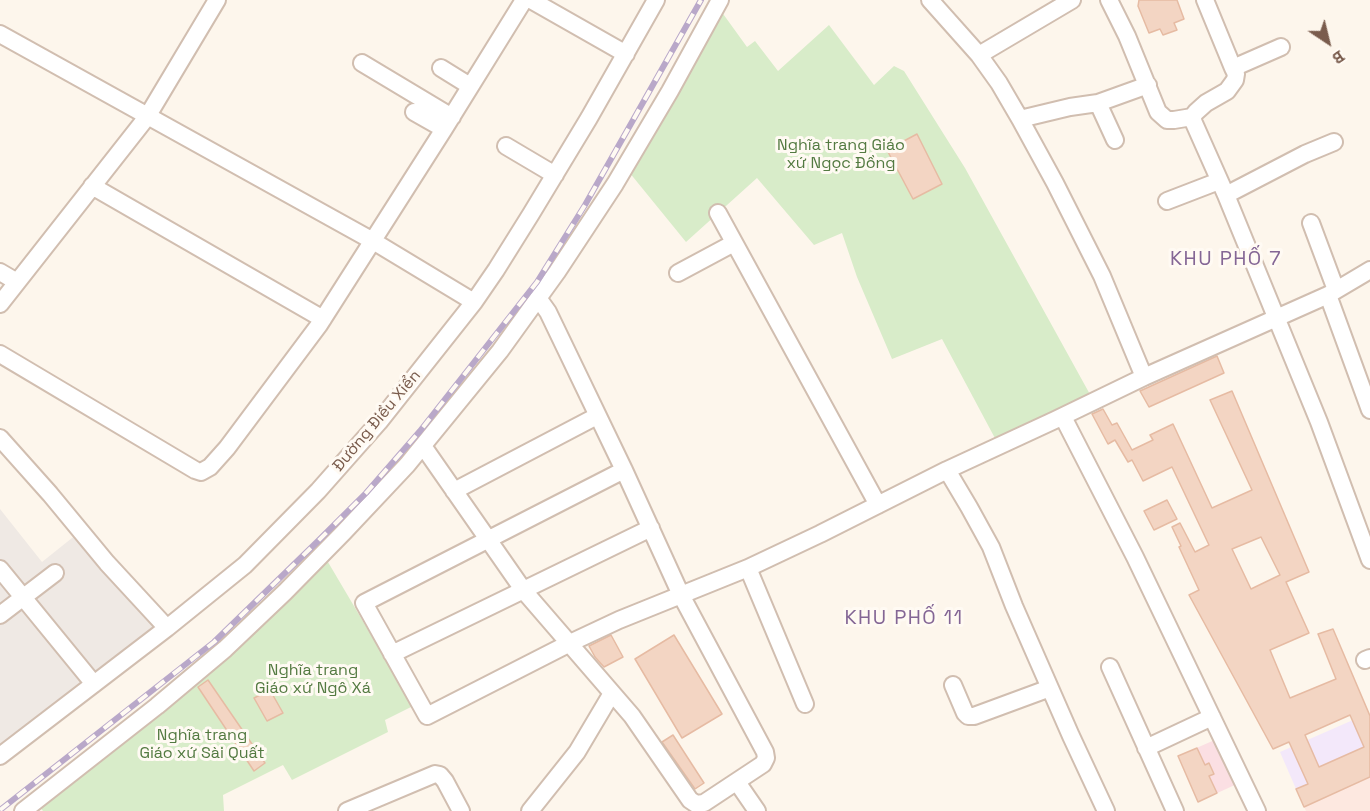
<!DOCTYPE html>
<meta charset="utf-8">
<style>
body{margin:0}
#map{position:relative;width:1370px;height:811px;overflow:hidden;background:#fdf6ec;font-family:"Space Grotesk",sans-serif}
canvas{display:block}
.north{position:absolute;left:1298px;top:12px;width:60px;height:60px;-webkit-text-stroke:4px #fffaf3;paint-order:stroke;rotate:145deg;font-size:16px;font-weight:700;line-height:24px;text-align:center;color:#7a5c4d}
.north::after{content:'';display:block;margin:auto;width:21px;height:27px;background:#7a5c4d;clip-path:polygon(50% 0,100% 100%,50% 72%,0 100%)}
</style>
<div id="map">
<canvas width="1370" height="811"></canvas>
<div class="north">B</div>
</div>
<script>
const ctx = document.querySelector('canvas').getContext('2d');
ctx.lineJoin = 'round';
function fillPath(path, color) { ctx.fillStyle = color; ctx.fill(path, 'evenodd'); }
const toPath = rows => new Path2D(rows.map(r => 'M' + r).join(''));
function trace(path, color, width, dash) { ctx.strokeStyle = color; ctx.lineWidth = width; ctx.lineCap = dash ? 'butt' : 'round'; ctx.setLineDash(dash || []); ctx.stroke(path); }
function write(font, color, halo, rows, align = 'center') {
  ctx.font = font + ' "Space Grotesk",sans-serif'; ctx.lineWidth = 6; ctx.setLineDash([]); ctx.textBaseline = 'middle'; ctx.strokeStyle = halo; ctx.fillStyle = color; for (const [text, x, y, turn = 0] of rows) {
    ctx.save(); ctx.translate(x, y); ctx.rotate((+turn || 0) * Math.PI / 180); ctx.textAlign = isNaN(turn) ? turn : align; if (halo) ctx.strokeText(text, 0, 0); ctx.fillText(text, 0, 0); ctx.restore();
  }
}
fillPath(toPath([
 [1370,757,1370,811,1306,811,1296,789]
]), '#fde8e0');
fillPath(toPath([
 [0,509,42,562,77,534,158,626,0,748]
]), '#efe9e4');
fillPath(toPath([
 [1369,713,1370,757,1296,789,1280,752]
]), '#f3e8fa');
fillPath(toPath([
 [1217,739,1239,783,1198,802,1178,756]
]), '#fbdfe3');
fillPath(toPath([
 [721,11,747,47,755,41,778,71,829,25,874,85,894,66,904,71,965,168,1092,398,997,442,942,339,892,359,857,277,842,233,814,245,757,178,686,242,629,172],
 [325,557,413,706,385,720,388,732,292,780,283,765,223,795,224,811,43,811,38,805]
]), '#d8ecc9');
const building = toPath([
 [1139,0,1177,0,1184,19,1174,23,1177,30,1163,35,1160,29,1149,33,1138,6,1139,0],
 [917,134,942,184,913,199,887,150,917,134],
 [1217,356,1224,373,1149,407,1140,391,1217,356],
 [1232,391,1309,572,1286,582,1309,633,1270,650,1290,698,1336,679,1318,634,1333,629,1370,716,1370,777,1304,807,1296,789,1308,784,1289,742,1273,749,1189,595,1199,590,1179,547,1181,546,1172,527,1180,523,1195,552,1209,545,1172,467,1143,481,1132,460,1128,462,1115,440,1108,444,1092,414,1103,409,1112,425,1117,423,1132,450,1153,440,1150,435,1173,424,1212,508,1252,490,1210,400,1232,391],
 [1261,537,1280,575,1251,589,1232,549,1261,537],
 [1350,715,1364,747,1319,767,1305,735,1350,715],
 [1167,500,1177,519,1154,530,1144,511,1167,500],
 [611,635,623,657,604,667,595,657,589,646,611,635],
 [674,635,722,714,682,738,635,659,674,635],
 [208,680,265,763,254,771,198,687,208,680],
 [270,690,283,713,267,721,254,698,270,690],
 [673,735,704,783,695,789,662,742,673,735],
 [1197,748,1205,765,1209,763,1214,774,1209,776,1217,793,1198,802,1178,756,1197,748]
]);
fillPath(building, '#f3d5c3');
trace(building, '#e6bba3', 1.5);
const minor = toPath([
 [531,0,626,54],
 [930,0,979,55,999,83,1020,119,1055,183,1102,276,1144,377],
 [1109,0,1127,36,1158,112,1167,120,1174,120,1192,117],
 [1205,0,1233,68,1236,74,1235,80,1227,91,1206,103,1196,112,1192,117,1194,123,1226,195,1319,422,1370,560],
 [0,34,373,241,474,302],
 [979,55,1072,0],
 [362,63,452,117],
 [441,68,470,86],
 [1233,68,1281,47],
 [1098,103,1148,85],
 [414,112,444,129],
 [1020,119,1070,107,1098,103,1115,140],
 [506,146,555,175],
 [92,186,323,319],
 [1226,195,1305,154,1334,142],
 [1167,201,1219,181],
 [718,213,878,505],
 [1311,223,1336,290],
 [0,272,17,282],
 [678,273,734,243],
 [1328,295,1370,410],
 [0,304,147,117,217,0],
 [0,354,195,470,201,472,210,467,227,448,319,325,444,129,524,0],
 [1063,417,1135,557,1257,811],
 [0,438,50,494,107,563,167,628],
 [423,446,524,591,632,716,690,800,696,804,704,803,763,764,766,758,765,752,681,595,624,470,548,312,538,298],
 [624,470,364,603,427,716,570,643,619,620,748,568,820,534,947,470,1055,420,1144,377,1328,295,1370,270],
 [947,470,969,507,991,547,1014,606,1071,736,1106,811],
 [454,491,597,416],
 [748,568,805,704],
 [0,569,94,684],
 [0,615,55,573],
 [392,654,651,528],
 [1365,660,1370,658],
 [1110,667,1175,811],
 [953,685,965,713,968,716,974,716,1050,688],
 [1146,748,1212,717],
 [0,756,167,628,245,565,318,491,379,422,474,302,496,270,531,214,589,118,656,0],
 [737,782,757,811],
 [23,811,157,706,225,649,285,592,343,533,407,465,500,351,557,272,615,184,670,91,720,0],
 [347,811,435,774,440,775,445,781,461,811],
 [530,811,577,752,612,693]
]);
trace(minor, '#d1beb0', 20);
trace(minor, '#fff', 16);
const rail = toPath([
 [0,810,214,642,318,541,366,493,420,431,537,282,585,205,701,0]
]);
trace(rail, '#b9a8c9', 6);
trace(rail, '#fffaf3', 4, [11]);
write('16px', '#537a41', '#fffaf3', [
 ["Nghĩa trang Giáo",841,146],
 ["xứ Ngọc Đồng",841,164],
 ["Nghĩa trang",313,671],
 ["Giáo xứ Ngô Xá",313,689],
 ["Nghĩa trang",202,736],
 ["Giáo xứ Sài Quất",202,754]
]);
write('16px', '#7a5c4d', '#fffaf3', [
 ["Đường Điều Xiển",377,421,-50]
]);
ctx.letterSpacing = '1.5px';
write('20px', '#846695', '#fffaf3', [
 ["KHU PHỐ 7",1226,260],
 ["KHU PHỐ 11",904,619]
]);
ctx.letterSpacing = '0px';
</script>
